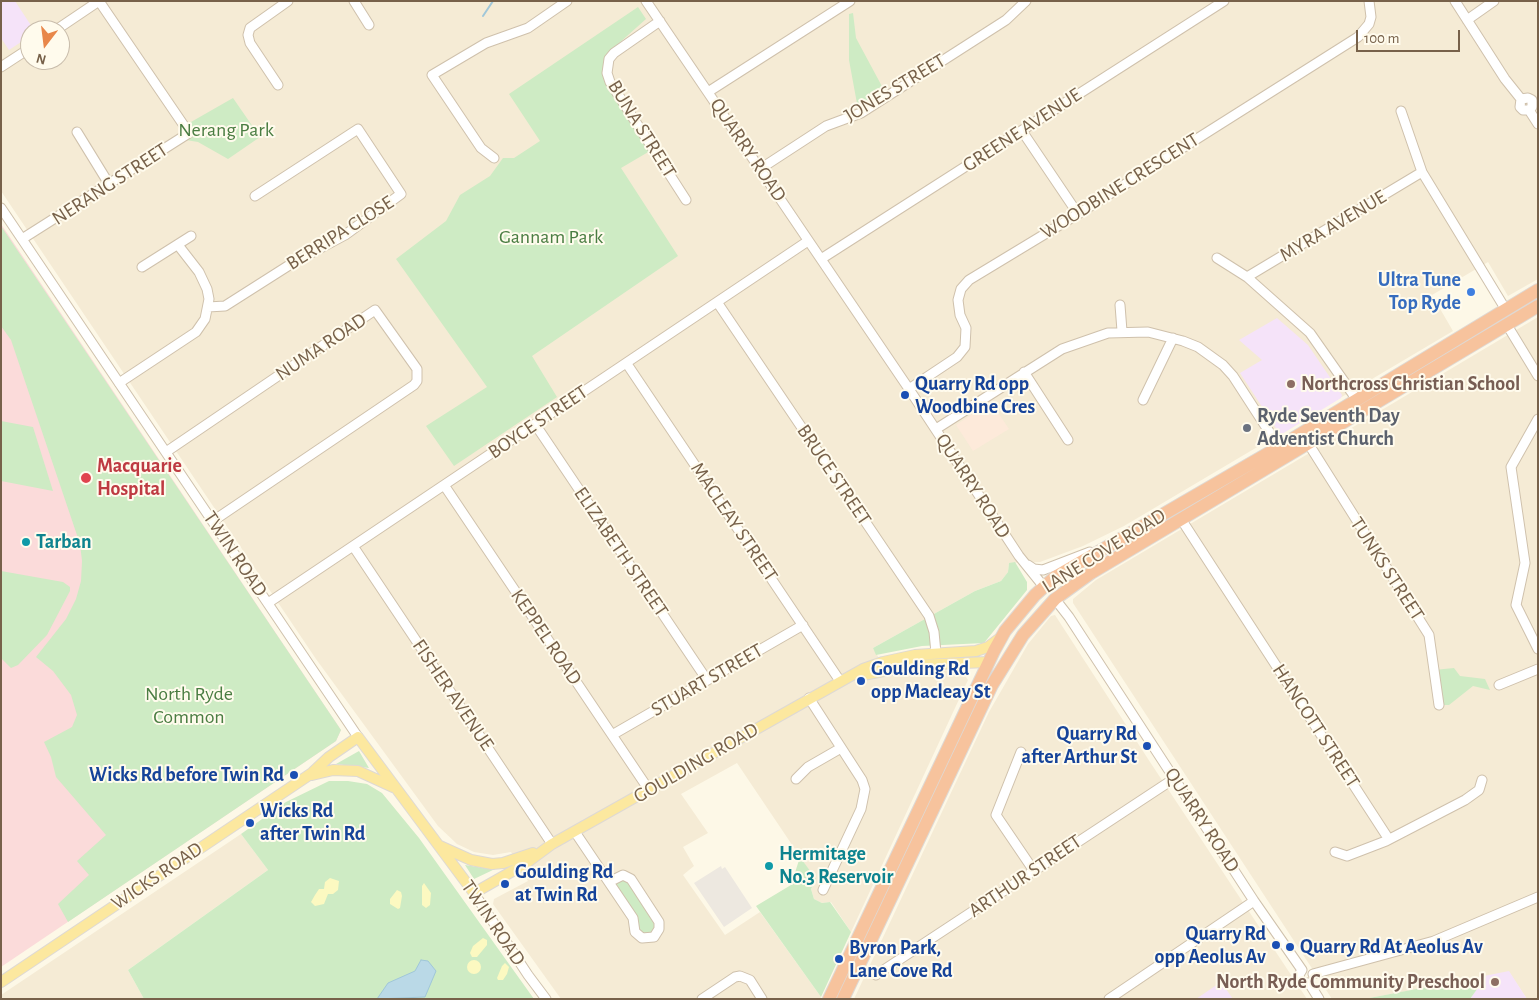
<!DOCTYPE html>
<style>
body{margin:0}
#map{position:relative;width:1539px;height:1000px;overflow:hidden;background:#fdf8e7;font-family:"Alegreya Sans",sans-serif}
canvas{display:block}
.frame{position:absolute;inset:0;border:2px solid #77614a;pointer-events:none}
.north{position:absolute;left:20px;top:20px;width:50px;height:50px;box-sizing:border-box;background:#fffbed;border:1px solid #c9bdac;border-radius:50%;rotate:195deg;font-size:14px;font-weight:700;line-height:20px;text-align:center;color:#77614a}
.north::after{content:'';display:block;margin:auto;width:18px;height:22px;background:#e8874a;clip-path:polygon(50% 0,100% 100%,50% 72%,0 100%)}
.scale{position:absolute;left:1356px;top:30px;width:104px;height:22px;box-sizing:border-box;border:2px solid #77614a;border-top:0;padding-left:6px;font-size:15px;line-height:18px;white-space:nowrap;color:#77614a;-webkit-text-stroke:4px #fffbed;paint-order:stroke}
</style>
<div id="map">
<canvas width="1539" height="1000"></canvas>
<div class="frame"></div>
<div class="north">N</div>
<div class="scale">100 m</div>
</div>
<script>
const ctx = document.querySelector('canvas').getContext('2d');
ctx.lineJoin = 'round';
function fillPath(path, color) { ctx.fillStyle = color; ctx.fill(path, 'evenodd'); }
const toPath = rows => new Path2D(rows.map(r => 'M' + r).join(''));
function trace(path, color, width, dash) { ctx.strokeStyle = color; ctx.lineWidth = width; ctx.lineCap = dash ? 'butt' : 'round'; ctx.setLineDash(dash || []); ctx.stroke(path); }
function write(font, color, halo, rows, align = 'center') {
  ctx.font = font + ' "Alegreya Sans",sans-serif'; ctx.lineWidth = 4; ctx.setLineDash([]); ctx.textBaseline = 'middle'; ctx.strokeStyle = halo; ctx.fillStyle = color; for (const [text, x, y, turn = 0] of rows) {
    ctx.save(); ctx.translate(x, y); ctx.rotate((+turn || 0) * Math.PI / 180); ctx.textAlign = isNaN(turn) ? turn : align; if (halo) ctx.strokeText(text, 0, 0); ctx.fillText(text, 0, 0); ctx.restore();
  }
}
fillPath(toPath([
 [1,1,1538,1,1538,279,1508,296,1488,262,1432,295,1453,331,1124,526,1083,546,1040,562,1009,563,1008,572,1001,581,975,591,873,648,889,675,930,670,962,671,968,680,851,932,831,902,822,903,814,899,811,889,815,879,737,763,681,794,708,833,683,847,694,866,683,875,725,935,760,912,821,997,820,999,561,999,493,904,494,899,528,881,511,852,493,855,474,852,457,844,438,826,316,659,1,191],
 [30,30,60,30,60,60,30,60],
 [1538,317,1538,999,1527,999,1509,972,1364,999,1332,999,1073,603,1073,599,1096,580],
 [1055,615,1150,762,1307,999,854,999,989,712,1028,644,1051,616],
 [241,834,268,870,128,970,144,999,1,999,1,995]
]), '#f5ebd5');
fillPath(toPath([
 [991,402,1009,429,973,451,956,425]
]), '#fdeada');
fillPath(toPath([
 [721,866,722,869,725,867,752,908,724,927,694,883]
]), '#ede8e0');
fillPath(toPath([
 [1,1,15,1,34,30,30,30,30,36,9,50,1,38],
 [1277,318,1308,345,1342,395,1341,398,1282,434,1279,433,1240,373,1262,360,1239,340],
 [1509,971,1527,999,1470,999,1479,985,1469,979],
 [1221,982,1233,999,1196,999]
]), '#f5e3f9');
fillPath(toPath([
 [1,224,341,730,336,741,1,967]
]), '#fbdbda');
fillPath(toPath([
 [638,7,646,19,608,53,603,63,603,74,650,151,621,168,678,256,532,356,557,397,454,466,426,426,487,387,396,259,446,221,460,195,490,176,503,158,514,158,540,141,509,94],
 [853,13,856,38,885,92,858,109,849,60,849,14],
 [233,98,260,137,228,159,198,142,180,139,189,133,184,126],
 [1,226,341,730,336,741,68,922,58,904,89,875,77,861,106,835,56,777,51,757,44,742,72,727,77,715,71,695,53,671,36,657,66,619,76,599,81,581,82,561,80,544,11,340,1,326],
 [1,421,33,427,53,491,1,481],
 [1015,562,1027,582,1027,590,984,643,922,646,876,655,873,648,975,591,1001,581,1008,572,1009,563],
 [1,571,63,582,70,587,70,591,47,635,18,665,11,668,1,658],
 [1454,668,1460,676,1485,679,1490,690,1473,686,1449,705,1439,705,1434,670],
 [359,751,369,768,336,764],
 [329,781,348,781,367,784,382,793,419,838,534,999,144,999,128,970,268,870,241,834,286,802],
 [800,857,816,879,811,889,814,899,822,903,830,902,851,932,821,997,756,906,791,885],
 [465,865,484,868,495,869,474,879],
 [625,878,657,923,654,934,641,933,615,884],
 [1469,979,1480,985,1470,999,1364,999]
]), '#ceebc4');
fillPath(toPath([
 [330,878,339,881,338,890,333,894,328,894,324,904,315,906,311,902,315,895,319,889,324,889,325,882],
 [424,883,431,893,430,905,426,908,422,905,422,886],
 [397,890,401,892,402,896,400,908,398,909,390,904,390,899],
 [483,938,487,940,487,945,477,957,472,957,470,953,473,946],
 '467 967a7 7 0 1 1 14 0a7 7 0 1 1-14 0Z',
 [505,963,509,967,507,974,503,980,498,980,497,978,502,966]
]), '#fcf9c1');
const water = toPath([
 [421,960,428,961,436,971,425,997,377,999,388,983,415,971,421,960]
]);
fillPath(water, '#bad9e7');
trace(water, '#a0c7d9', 1);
trace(toPath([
 [483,16,493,1]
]), '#a0c7d9', 2);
const minor = toPath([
 [354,1,369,25],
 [646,1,909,389,1019,556,1044,587],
 [1455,1,1505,79,1521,99],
 [1467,20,1494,1],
 [660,21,614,53,609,59,607,73,610,82,686,200],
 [56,30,99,1],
 [1,67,30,48],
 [278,85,250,43,248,35,250,28,288,1],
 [708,92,850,1],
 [1521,99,1528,98,1532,100,1532,107,1529,110],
 [1521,99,1520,107,1523,110,1529,110],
 [1529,110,1538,124],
 [1401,111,1422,172,1506,310],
 [1022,131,1078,214],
 [77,132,109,184],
 [494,158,481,148,432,75,486,43,528,28,567,1],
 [760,169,826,126,861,113,1006,20,1026,1],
 [1,208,358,737],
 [22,239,189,133,99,1],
 [1217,258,1247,277,1310,333,1357,400],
 [821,259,1224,1],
 [142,267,191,236],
 [1247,277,1422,172],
 [717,302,929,616,934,632,936,653],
 [1120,305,1122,331],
 [208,307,225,306,291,264,345,235,401,194,358,129,255,196],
 [1507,325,1538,376],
 [627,364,840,681],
 [1024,372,1068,440],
 [119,383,196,332,205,319,209,299,207,289,199,272,178,245],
 [909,389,957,357,965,347,966,328,960,315,958,300,961,289,969,280,1078,214,1358,37,1369,24,1371,17,1369,1],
 [1143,400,1173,338],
 [1538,419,1511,467,1525,563,1516,605,1538,649],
 [535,424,707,680],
 [936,429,1062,349,1108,333,1148,332,1183,341,1198,347,1223,365,1233,376,1279,447],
 [1308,443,1429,635,1439,705],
 [166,452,375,310,417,369,417,381,414,385,213,521],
 [444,485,649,790],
 [1181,519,1388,838],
 [353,546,552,844],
 [1028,565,1034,569,1043,570,1090,552],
 [1055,599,1069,617,1254,901,1302,970],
 [268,603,808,241],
 [1499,685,1538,669],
 [809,698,862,780,865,789,861,809,823,890],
 [612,735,803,625],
 [1021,752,996,815,1034,871],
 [796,779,808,767,841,748],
 [575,832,633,918,635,932,642,938,654,937,659,929,659,922,631,879,623,875,609,882],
 [1335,852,1347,856,1386,841,1465,800,1479,790,1482,780],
 [474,893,528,975,546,999],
 [1302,970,1299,975,1300,980,1304,983,1309,983],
 [1313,974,1434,941,1538,897],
 [876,975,1175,778],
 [1309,983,1319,999],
 [702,999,735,977,740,976,750,980,762,999],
 [1109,999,1254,901]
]);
const major = toPath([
 [863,675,915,665,988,662],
 [313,772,329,757,358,737,474,893,525,864,552,844,863,669,883,662,915,655,976,651,988,647,1000,638],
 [312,775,333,770,358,771,393,787],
 [440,846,471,860,492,864,503,863,533,853],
 [1,982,318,769]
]);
const highway = toPath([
 [829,999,994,651,1005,631,1035,595,1055,577,1279,447,1538,290],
 [843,999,992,685,1023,635,1055,599,1091,573,1538,306]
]);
trace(minor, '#cfc1ac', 11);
trace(major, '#ded9d4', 12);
trace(highway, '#ded9d4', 14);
trace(minor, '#fff', 9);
trace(major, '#fce89f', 10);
trace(highway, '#f7c39d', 12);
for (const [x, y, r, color] of [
 [1471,292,5,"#3f7fe0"],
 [1291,384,5,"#8d6e63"],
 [905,395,5,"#1a4fb4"],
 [1247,428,5,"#6b7280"],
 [86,478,6,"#e0444e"],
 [26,542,5,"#0f9aa8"],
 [861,681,5,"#1a4fb4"],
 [1147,746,5,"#1a4fb4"],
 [294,775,5,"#1a4fb4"],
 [250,823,5,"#1a4fb4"],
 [769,866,5,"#0f9aa8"],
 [505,884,5,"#1a4fb4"],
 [1276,945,5,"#1a4fb4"],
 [1290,947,5,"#1a4fb4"],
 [839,959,5,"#1a4fb4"],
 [1495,982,5,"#8d6e63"]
]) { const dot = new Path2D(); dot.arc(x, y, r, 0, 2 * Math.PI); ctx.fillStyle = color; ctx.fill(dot); trace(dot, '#fffbed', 2); }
write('20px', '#77614a', '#fffbed', [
 ["JONES STREET",895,88,-31],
 ["BUNA STREET",642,129,58],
 ["GREENE AVENUE",1022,130,-33],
 ["QUARRY ROAD",748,150,56],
 ["NERANG STREET",110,184,-33],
 ["WOODBINE CRESCENT",1120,186,-32],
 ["MYRA AVENUE",1333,226,-31],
 ["BERRIPA CLOSE",340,233,-32],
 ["NUMA ROAD",321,347,-34],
 ["BOYCE STREET",538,422,-34],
 ["BRUCE STREET",834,475,56],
 ["QUARRY ROAD",973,486,57],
 ["MACLEAY STREET",734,522,56],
 ["LANE COVE ROAD",1104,551,-32],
 ["ELIZABETH STREET",621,552,56],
 ["TWIN ROAD",235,554,56],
 ["TUNKS STREET",1387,569,57],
 ["KEPPEL ROAD",546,637,56],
 ["STUART STREET",707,680,-30],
 ["FISHER AVENUE",453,695,56],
 ["HANCOTT STREET",1316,726,57],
 ["GOULDING ROAD",696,763,-30],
 ["QUARRY ROAD",1202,820,57],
 ["WICKS ROAD",157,876,-34],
 ["ARTHUR STREET",1025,876,-34],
 ["TWIN ROAD",493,923,56]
]);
write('20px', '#4a7d42', '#fffbed', [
 ["Nerang Park",226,130],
 ["Gannam Park",551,237],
 ["North Ryde",189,694],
 ["Common",189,717]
]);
write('bold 20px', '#366cbe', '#fffbed', [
 ["Ultra Tune",1461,280],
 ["Top Ryde",1461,303]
], 'right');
write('bold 20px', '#164399', '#fffbed', [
 ["Quarry Rd opp",915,384],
 ["Woodbine Cres",915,407],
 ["Goulding Rd",871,669],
 ["opp Macleay St",871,692],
 ["Quarry Rd",1137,734,"right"],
 ["after Arthur St",1137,757,"right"],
 ["Wicks Rd before Twin Rd",284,775,"right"],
 ["Wicks Rd",260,811],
 ["after Twin Rd",260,834],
 ["Goulding Rd",515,872],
 ["at Twin Rd",515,895],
 ["Quarry Rd",1266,934,"right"],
 ["opp Aeolus Av",1266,957,"right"],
 ["Quarry Rd At Aeolus Av",1300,947],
 ["Byron Park,",849,948],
 ["Lane Cove Rd",849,971]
], 'left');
write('bold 20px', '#785e54', '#fffbed', [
 ["Northcross Christian School",1301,384],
 ["North Ryde Community Preschool",1485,982,"right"]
], 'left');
write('bold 20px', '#5b616d', '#fffbed', [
 ["Ryde Seventh Day",1257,416],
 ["Adventist Church",1257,439]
], 'left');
write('bold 20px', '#be3a42', '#fffbed', [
 ["Macquarie",97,466],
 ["Hospital",97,489]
], 'left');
write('bold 20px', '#0d838f', '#fffbed', [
 ["Tarban",36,542],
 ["Hermitage",779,854],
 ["No.3 Reservoir",779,877]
], 'left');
</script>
